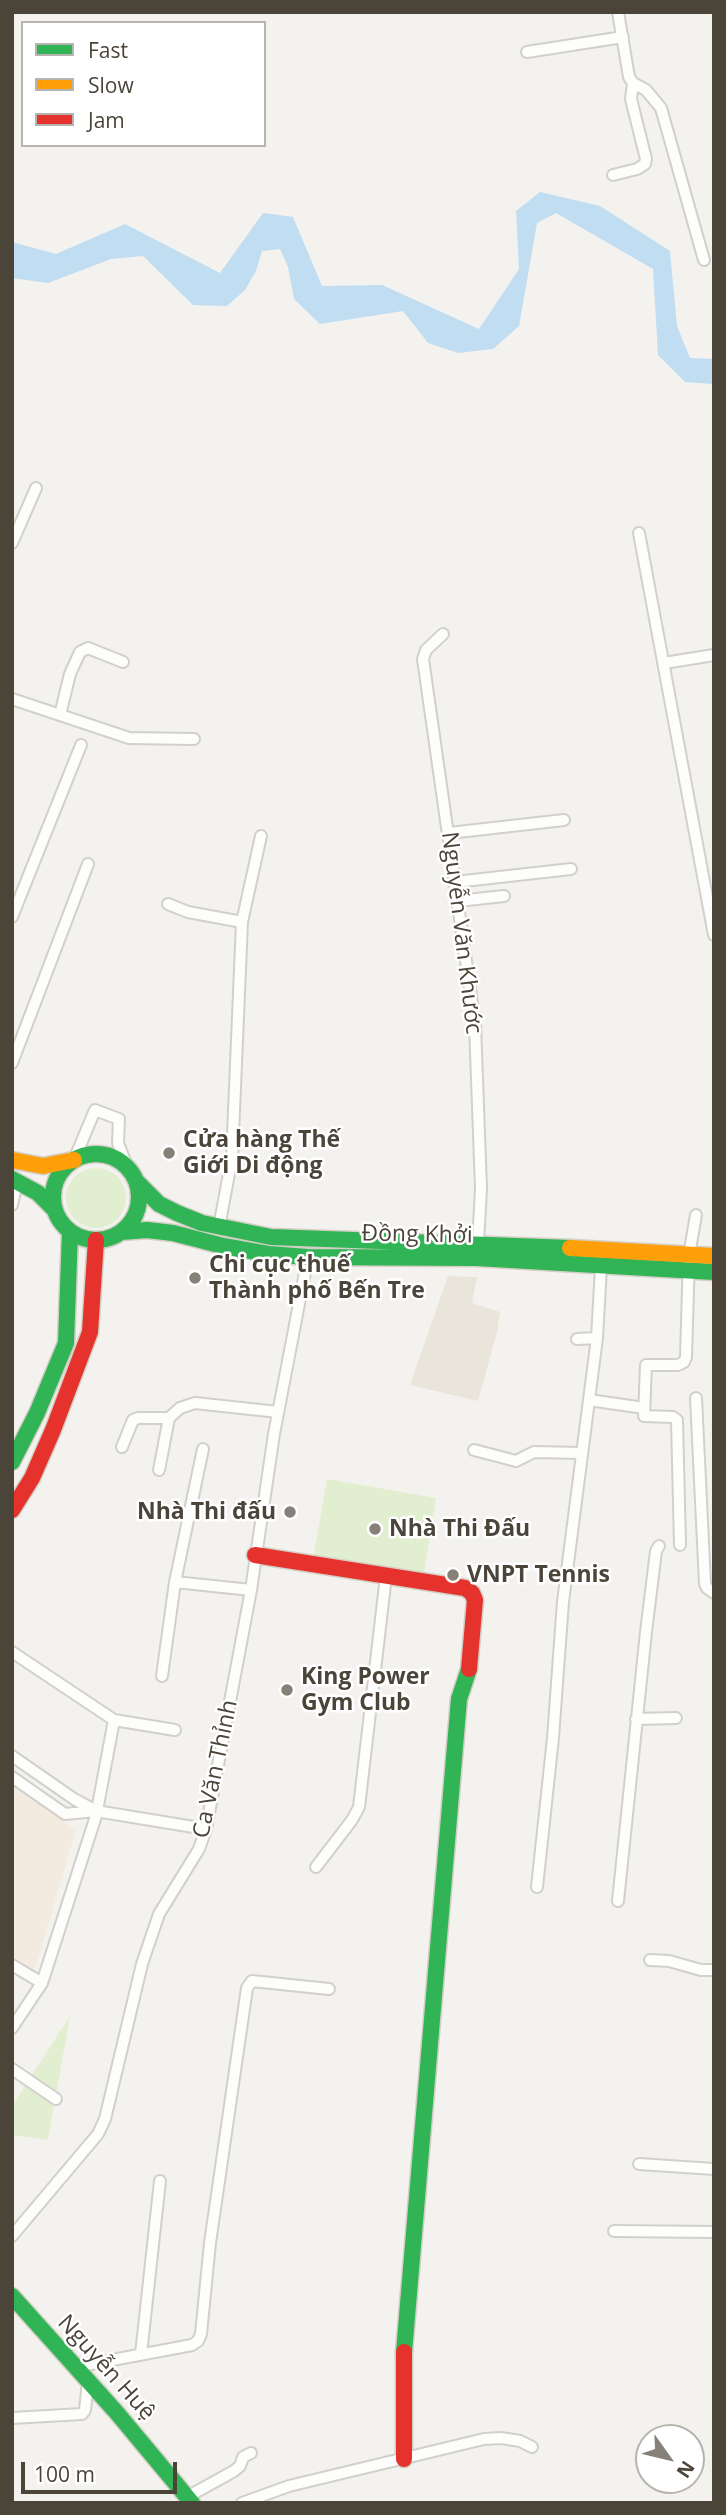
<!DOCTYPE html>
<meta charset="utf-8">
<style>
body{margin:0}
#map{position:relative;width:726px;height:2515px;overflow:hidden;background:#f4f2ee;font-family:"Open Sans",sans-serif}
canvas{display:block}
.frame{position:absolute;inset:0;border:14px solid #4b4439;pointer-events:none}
.legend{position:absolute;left:21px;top:21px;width:245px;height:126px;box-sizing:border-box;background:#fff;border:2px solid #b7b4b0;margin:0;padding:9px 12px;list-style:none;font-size:21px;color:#4b4439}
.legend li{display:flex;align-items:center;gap:14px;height:35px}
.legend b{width:35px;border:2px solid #b7b4b0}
.north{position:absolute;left:635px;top:2424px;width:70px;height:70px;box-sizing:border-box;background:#fff;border:2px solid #b7b4b0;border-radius:50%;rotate:124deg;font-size:19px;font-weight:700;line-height:28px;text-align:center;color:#4b4439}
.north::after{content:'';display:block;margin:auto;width:24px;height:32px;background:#868178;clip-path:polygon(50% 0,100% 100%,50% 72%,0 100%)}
.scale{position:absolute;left:21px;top:2462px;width:156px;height:32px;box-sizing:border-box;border:4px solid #4b4439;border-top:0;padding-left:9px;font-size:21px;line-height:24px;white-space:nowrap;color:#4b4439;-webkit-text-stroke:5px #fff;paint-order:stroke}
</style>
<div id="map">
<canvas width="726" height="2515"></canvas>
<div class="frame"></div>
<ul class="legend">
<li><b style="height:9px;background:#30b455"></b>Fast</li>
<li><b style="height:9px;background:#ff9f0a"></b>Slow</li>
<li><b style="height:9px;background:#e5322d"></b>Jam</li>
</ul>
<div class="north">N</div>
<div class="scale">100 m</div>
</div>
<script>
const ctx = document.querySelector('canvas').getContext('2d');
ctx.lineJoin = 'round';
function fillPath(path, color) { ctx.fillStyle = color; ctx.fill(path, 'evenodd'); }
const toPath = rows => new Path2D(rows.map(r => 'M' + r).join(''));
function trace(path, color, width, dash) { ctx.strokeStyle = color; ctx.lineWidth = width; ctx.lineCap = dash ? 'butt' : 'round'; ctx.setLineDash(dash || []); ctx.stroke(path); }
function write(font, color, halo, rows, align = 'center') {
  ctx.font = font + ' "Open Sans",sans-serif'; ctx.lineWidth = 5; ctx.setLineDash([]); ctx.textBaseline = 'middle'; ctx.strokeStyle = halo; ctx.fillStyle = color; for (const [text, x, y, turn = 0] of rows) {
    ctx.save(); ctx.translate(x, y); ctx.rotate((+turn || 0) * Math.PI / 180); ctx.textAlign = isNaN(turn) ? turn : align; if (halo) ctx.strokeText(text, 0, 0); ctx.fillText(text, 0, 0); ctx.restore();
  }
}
fillPath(toPath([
 [12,1784,76,1830,34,1973,12,1957]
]), '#f3ebdf');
fillPath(toPath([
 [448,1276,477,1277,472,1303,500,1312,497,1332,478,1401,410,1385]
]), '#eae5da');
fillPath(toPath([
 '66 1198a30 30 0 1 1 60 0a30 30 0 1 1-60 0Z',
 [327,1479,436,1498,423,1579,313,1560],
 [70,2016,48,2140,12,2135,12,2106]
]), '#e1eecf');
fillPath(toPath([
 [540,192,600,206,670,251,677,326,690,358,714,359,713,384,685,382,658,355,653,269,556,213,537,223,519,326,493,349,458,353,428,343,403,311,320,324,294,299,288,267,280,249,262,251,256,271,245,290,227,306,193,305,143,256,111,259,48,283,12,278,12,242,56,254,125,224,220,273,263,213,293,217,322,286,382,285,479,329,519,269,516,211]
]), '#c0ddf1');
const street = toPath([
 [618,12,629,77,633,83,646,90,661,108,704,260],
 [527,52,623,37],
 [613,175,637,169,645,164,646,159,631,99,633,83],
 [639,533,714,935],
 [12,543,36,488],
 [443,634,426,650,423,659,475,1024,481,1189,478,1243],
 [664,663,714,655],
 [12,699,129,738,194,739],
 [60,715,70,674,80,652,88,648,123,662],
 [449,833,564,820],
 [455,882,571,869],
 [458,901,504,896],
 [168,904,188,912,242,922],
 [12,917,81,745],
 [12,1063,88,864],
 [74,1160,95,1110,119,1119,118,1143,128,1169],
 [12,1205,17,1181],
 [219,1227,232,1158,242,922,261,836],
 [577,1339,597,1338],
 [696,1398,705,1584,707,1588,714,1593],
 [589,1400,644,1408],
 [122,1447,133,1420,138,1418,169,1418],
 [474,1450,516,1461,534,1452,581,1453],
 [159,1470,169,1418,180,1408,195,1403,278,1412],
 [680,1545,677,1420,673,1417,644,1416,646,1365,678,1365,684,1362,686,1357,689,1255,696,1215],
 [175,1582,251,1590],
 [12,1652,114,1720,175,1730],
 [162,1676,175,1582,203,1449],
 [636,1719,676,1718],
 [12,1756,74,1799,96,1811],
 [12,1777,65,1814,96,1811,206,1829],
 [316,1867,352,1820,359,1807,386,1576],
 [537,1887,553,1738,563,1602,597,1338,601,1267],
 [618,1901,646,1632,656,1551,659,1546],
 [650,1960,669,1961,701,1970,714,1970],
 [12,1965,42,1983],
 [12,2028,42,1983,96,1816,114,1720],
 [12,2069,56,2099],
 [639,2164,714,2169],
 [614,2231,714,2232],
 [12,2236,98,2134,105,2119,142,1964,159,1914,199,1849,206,1829,251,1590,274,1434,308,1257],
 [141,2354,160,2181],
 [75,2367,192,2345,198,2341,201,2334,210,2243,247,1988,252,1981,329,1989],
 [12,2418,82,2414,85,2410,88,2382],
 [187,2497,234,2471,240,2466,243,2457,251,2453],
 [242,2503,289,2486,484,2439,501,2438,520,2441,532,2447]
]);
const fast = toPath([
 '53 1197a43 43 0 1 1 86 0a43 43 0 1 1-86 0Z',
 [12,1179,38,1193,55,1210],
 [136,1181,159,1204,177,1213,202,1223,271,1237,570,1248],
 [121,1232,147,1230,173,1233,223,1246,268,1254,308,1257,477,1258,714,1272],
 [12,1462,37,1413,66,1343,70,1232],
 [12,2296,117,2413,192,2503],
 [404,2352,459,1699,469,1669]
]);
const slow = toPath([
 [12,1160,43,1166,74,1160],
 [570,1248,714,1256]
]);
const jam = toPath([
 [12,1510,32,1478,53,1430,90,1332,96,1240],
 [255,1555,465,1588,472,1593,475,1600,469,1669],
 [404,2352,404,2459]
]);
trace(street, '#d2d0cb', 14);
trace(fast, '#d3cfc5', 19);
trace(slow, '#d3cfc5', 19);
trace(jam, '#d3cfc5', 19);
trace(street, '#fdfdfc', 10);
trace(fast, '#30b455', 16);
trace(slow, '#ff9f0a', 16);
trace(jam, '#e5322d', 16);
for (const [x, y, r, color] of [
 [169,1153,7,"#868178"],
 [195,1278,7,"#868178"],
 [290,1512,7,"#868178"],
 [375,1529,7,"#868178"],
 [453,1575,7,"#868178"],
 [287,1690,7,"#868178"]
]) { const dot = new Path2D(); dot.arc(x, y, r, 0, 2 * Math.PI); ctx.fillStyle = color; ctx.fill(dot); trace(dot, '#fff', 2.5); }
write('23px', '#4b4439', '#fff', [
 ["Nguyễn Văn Khước",461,933,83],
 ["Đồng Khởi",417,1235,1],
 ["Ca Văn Thỉnh",216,1769,-78],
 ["Nguyễn Huệ",106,2368,48]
]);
write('bold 23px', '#4b4439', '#fff', [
 ["Cửa hàng Thế",183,1140],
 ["Giới Di động",183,1166],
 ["Chi cục thuế",209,1265],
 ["Thành phố Bến Tre",209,1291],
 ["Nhà Thi đấu",276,1512,"right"],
 ["Nhà Thi Đấu",389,1529],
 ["VNPT Tennis",467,1575],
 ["King Power",301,1677],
 ["Gym Club",301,1703]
], 'left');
</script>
